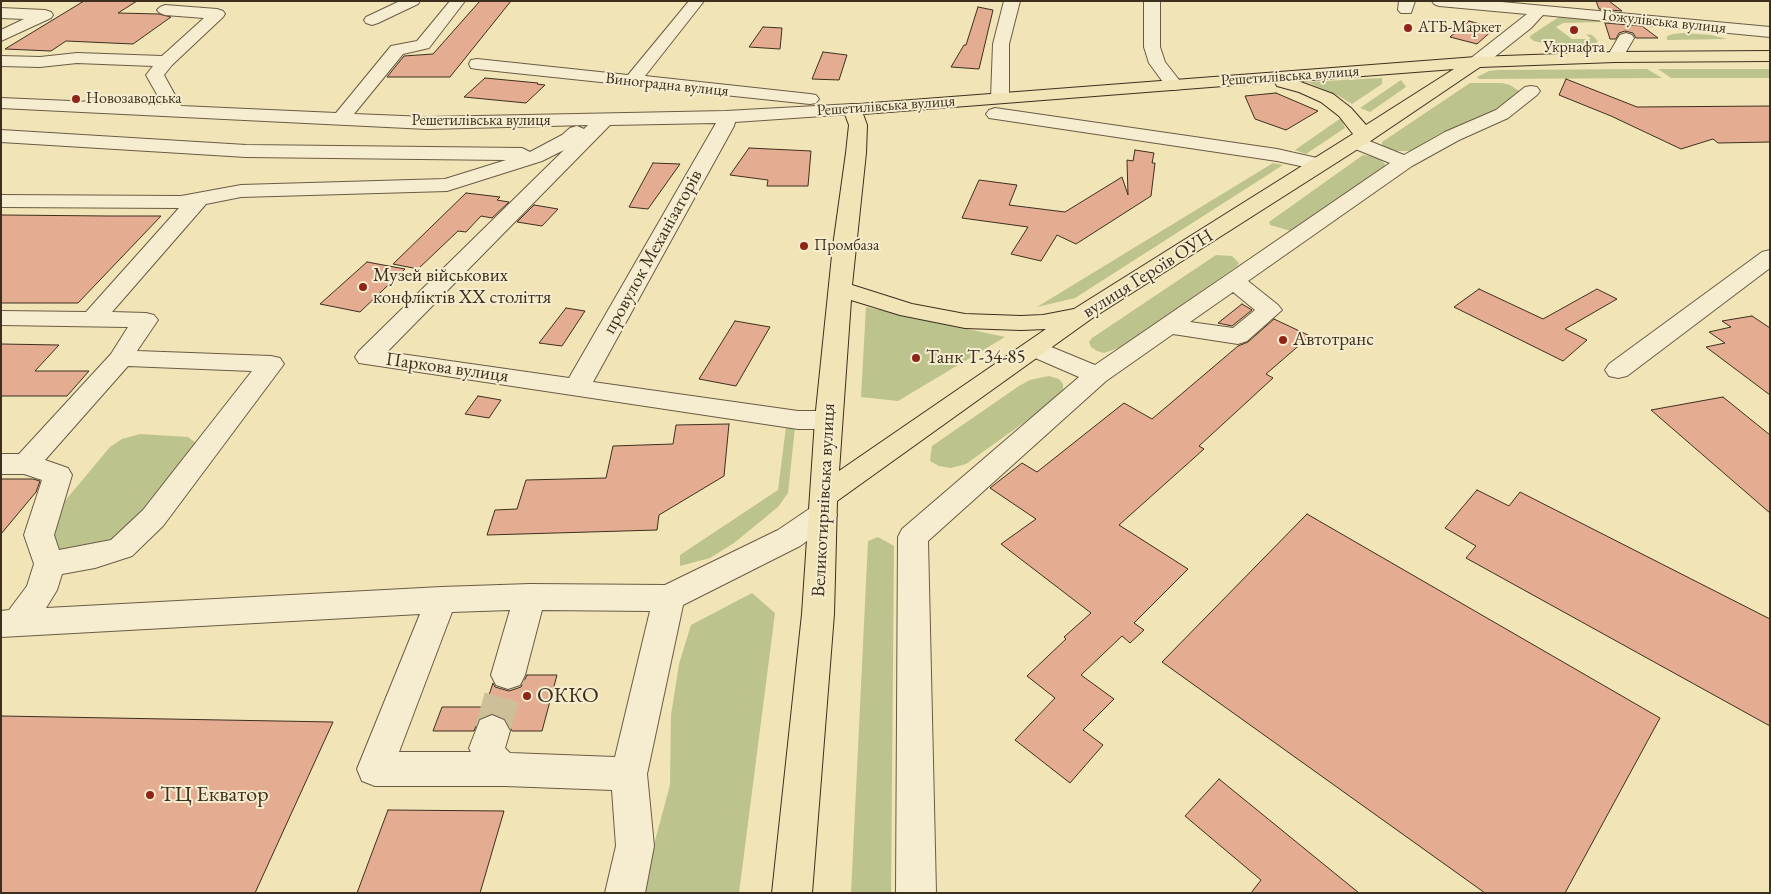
<!DOCTYPE html>
<meta charset="utf-8">
<style>
body{margin:0}
#map{position:relative;width:1771px;height:894px;overflow:hidden;background:#f1e4b7;font-family:"EB Garamond",serif}
canvas{display:block}
.frame{position:absolute;inset:0;border:2px solid #3d2f1d;pointer-events:none}
</style>
<div id="map">
<canvas width="1771" height="894"></canvas>
<div class="frame"></div>
</div>
<script>
const ctx = document.querySelector('canvas').getContext('2d');
ctx.lineJoin = 'round';
function fillPath(path, color) { ctx.fillStyle = color; ctx.fill(path, 'evenodd'); }
const toPath = rows => new Path2D(rows.map(r => 'M' + r).join(''));
function trace(path, color, width, dash) { ctx.strokeStyle = color; ctx.lineWidth = width; ctx.lineCap = dash ? 'butt' : 'round'; ctx.setLineDash(dash || []); ctx.stroke(path); }
function write(font, color, halo, rows, align = 'center') {
  ctx.font = font + ' "EB Garamond",serif'; ctx.lineWidth = 4; ctx.setLineDash([]); ctx.textBaseline = 'middle'; ctx.strokeStyle = halo; ctx.fillStyle = color; for (const [text, x, y, turn = 0] of rows) {
    ctx.save(); ctx.translate(x, y); ctx.rotate((+turn || 0) * Math.PI / 180); ctx.textAlign = isNaN(turn) ? turn : align; if (halo) ctx.strokeText(text, 0, 0); ctx.fillText(text, 0, 0); ctx.restore();
  }
}
fillPath(toPath([
 [1559,17,1590,18,1604,22,1563,23,1556,27,1572,39,1591,39,1586,34,1592,35,1598,41,1596,43,1586,46,1555,46,1534,41,1530,38,1530,36],
 [1683,33,1711,35,1727,39,1667,40,1667,36,1673,34],
 [1647,69,1662,78,1479,79,1477,77,1489,71,1499,70],
 [1658,69,1770,69,1770,78,1671,78],
 [1382,78,1382,84,1352,104,1339,96,1307,82],
 [1401,80,1406,87,1370,112,1360,108],
 [1470,83,1502,83,1510,85,1519,91,1519,93,1478,121,1439,134,1414,151,1391,151,1382,145,1382,142],
 [1341,118,1345,128,1306,154,1295,150],
 [1363,155,1377,157,1385,164,1384,167,1291,231,1270,225,1269,222],
 [1273,163,1283,165,1075,298,1037,307],
 [1216,255,1232,256,1239,263,1237,266,1121,347,1104,353,1097,351,1091,347,1089,342,1092,338],
 [866,307,1005,337,898,401,861,397],
 [1049,376,1059,379,1063,384,1063,390,1058,398,966,464,951,468,939,466,930,461,932,446,1019,386,1030,380],
 [786,427,795,427,788,493,778,507,734,543,710,558,680,566,680,555,778,490],
 [140,434,188,437,197,444,182,466,115,544,69,551,56,549,49,520,110,447,122,439],
 [878,537,894,546,891,893,851,893,868,541],
 [752,593,775,613,739,893,641,893,670,785,671,715,679,664,691,625]
]), '#bdc38c');
const building = toPath([
 [84,1,137,1,118,13,159,14,171,17,133,44,66,41,51,51,5,49,84,1],
 [480,1,511,1,450,77,387,77,404,56,433,54,480,1],
 [1596,1,1609,1,1622,11,1599,9,1596,1],
 [978,7,993,10,979,69,951,67,964,45,966,45,978,7],
 [1469,21,1495,28,1477,44,1450,37,1469,21],
 [1605,23,1642,26,1658,38,1636,38,1633,33,1625,31,1619,33,1616,39,1610,39,1605,23],
 [763,27,782,28,780,49,749,47,763,27],
 [823,52,847,55,839,80,812,79,823,52],
 [485,78,538,83,537,84,545,85,526,103,464,97,485,78],
 [1566,79,1637,107,1770,106,1770,142,1718,143,1713,139,1681,149,1611,116,1559,95,1566,79],
 [1276,93,1318,111,1286,130,1255,119,1245,96,1276,93],
 [749,148,811,151,808,186,767,186,768,180,730,175,749,148],
 [1135,150,1154,153,1152,163,1155,163,1151,196,1076,244,1057,235,1041,261,1011,254,1028,227,962,218,979,180,1017,185,1009,205,1065,212,1122,177,1128,195,1127,160,1133,161,1135,150],
 [653,163,680,164,648,209,629,207,653,163],
 [466,193,500,197,497,200,509,202,492,218,481,216,466,232,458,231,418,269,393,264,466,193],
 [534,205,558,209,542,226,517,222,534,205],
 [1,215,108,216,161,216,78,303,1,303,1,215],
 [367,262,405,269,360,312,320,304,367,262],
 [1479,289,1543,319,1597,289,1617,299,1565,329,1587,340,1563,361,1454,307,1479,289],
 [1242,304,1252,310,1232,326,1218,323,1242,304],
 [566,308,585,311,562,346,539,343,566,308],
 [1752,316,1770,328,1770,395,1706,347,1725,343,1709,332,1731,327,1722,321,1752,316],
 [1274,319,1310,336,1266,374,1273,378,1199,446,1204,449,1119,525,1188,569,1134,623,1144,630,1130,643,1122,636,1081,675,1114,699,1083,730,1103,745,1070,783,1015,740,1055,698,1027,676,1066,639,1064,637,1091,613,1001,544,1036,519,990,488,1022,463,1037,472,1124,403,1152,419,1238,346,1248,342,1274,319],
 [735,321,770,327,736,386,699,379,735,321],
 [1,344,59,345,35,371,89,371,67,396,1,396,1,344],
 [478,396,501,400,489,418,465,414,478,396],
 [1723,397,1770,435,1770,513,1651,410,1723,397],
 [729,424,724,476,659,515,657,530,487,535,495,510,517,509,526,480,606,478,613,446,673,444,676,425,729,424],
 [1,479,33,479,40,481,36,492,1,534,1,479],
 [1477,490,1509,506,1520,492,1770,619,1770,726,1466,558,1476,546,1445,528,1477,490],
 [1307,514,1660,718,1565,893,1485,893,1162,662,1307,514],
 [527,675,557,675,542,731,512,731,505,718,491,713,479,718,474,731,433,731,442,707,485,707,493,683,495,687,509,691,521,687,527,675],
 [1,716,333,722,255,893,1,893,1,716],
 [1219,779,1359,893,1251,893,1261,880,1185,816,1219,779],
 [388,810,504,811,480,893,357,893,388,810]
]);
fillPath(building, '#e4ad91');
trace(building, '#3d2f1d', 1);
trace(toPath([
 [492,731,508,675]
]), '#cdc098', 35, [35, 18]);
const minor = toPath([
 [400,1,420,1,418,4,378,23,372,25,366,23,364,20,366,17,400,1],
 [450,1,465,1,429,48,403,54,354,114,427,117,726,111,852,104,858,105,861,109,858,113,852,114,735,122,734,126,593,382,798,411,828,411,837,414,841,420,837,426,828,429,798,429,359,363,355,357,359,351,564,150,542,161,447,191,241,197,206,204,112,312,146,313,154,315,158,320,137,351,271,356,280,358,284,364,163,526,132,556,95,568,62,574,57,590,46,608,441,587,530,584,665,585,778,530,812,507,822,504,832,507,837,515,832,523,800,546,683,605,647,774,654,846,645,893,605,893,616,846,612,790,505,786,375,786,362,781,357,769,420,614,1,637,1,611,9,610,27,586,34,564,24,535,42,480,24,474,1,474,1,454,19,454,111,354,128,327,1,325,1,311,86,312,179,208,1,207,1,195,181,196,241,185,445,179,506,160,246,157,1,142,1,130,246,145,522,148,530,152,562,135,570,128,577,126,584,129,588,125,427,129,1,108,1,98,163,105,146,75,153,66,77,63,40,67,1,66,1,56,40,57,77,53,162,56,204,18,165,15,160,13,157,10,160,7,165,5,217,9,223,11,225,14,223,17,172,65,164,75,181,106,336,113,391,46,417,41,450,1],
 [716,123,569,378,387,352,610,125,716,123],
 [128,366,252,371,143,510,111,540,59,550,54,535,72,475,68,468,45,460,128,366],
 [510,610,491,675,496,685,508,689,520,685,525,675,542,610,650,611,615,757,510,753,505,748,510,731,504,720,492,715,480,720,469,748,471,752,399,752,452,612,510,610],
 [689,1,704,1,645,76,810,94,816,95,819,99,816,103,810,104,477,69,471,68,469,64,471,60,477,59,628,75,689,1],
 [1004,1,1020,1,1009,44,1009,98,1006,102,1000,103,994,102,991,98,993,44,1004,1],
 [1144,1,1160,1,1160,47,1165,62,1183,85,1180,89,1174,90,1168,89,1149,63,1144,47,1144,1],
 [1399,1,1415,1,1411,13,1401,13,1398,10,1399,1],
 [1432,1,1491,1,1770,27,1770,37,1543,15,1531,28,1483,66,1477,67,1471,66,1469,62,1471,58,1527,14,1439,6,1434,4,1432,1],
 [1,8,45,10,51,12,53,15,51,18,1,41,1,30,24,19,1,18,1,8],
 [1626,33,1632,35,1634,38,1623,57,1621,61,1615,62,1609,61,1607,57,1618,38,1620,35,1626,33],
 [1531,86,1537,87,1540,91,1537,95,1508,118,1459,140,1412,166,1248,281,1278,305,1282,310,1247,341,1238,344,1173,334,1106,381,928,541,936,893,896,893,898,537,902,529,1079,377,1026,354,1023,349,1026,344,1035,341,1044,344,1095,365,1390,163,1348,146,1345,142,1348,138,1355,136,1362,138,1404,155,1445,132,1496,110,1525,87,1531,86],
 [1233,292,1255,310,1233,328,1190,322,1233,292],
 [995,108,1277,149,1326,160,1329,164,1326,168,1319,170,1277,161,989,118,986,114,989,110,995,108],
 [1770,250,1770,268,1627,376,1618,378,1609,376,1605,370,1609,364,1762,252,1770,250]
]);
const major = toPath([
 [1770,51,1770,61,1615,62,1480,67,1372,140,1091,319,837,501,834,614,812,893,772,893,802,614,815,420,833,246,846,153,849,125,843,109,846,105,1476,57,1615,52,1770,51],
 [1454,69,1366,125,1351,108,1333,94,1298,81,1454,69],
 [1275,82,1277,86,1299,92,1321,102,1339,116,1353,134,1074,309,1043,315,1021,316,965,314,912,304,852,285,866,153,867,125,863,114,1275,82],
 [851,300,900,315,965,328,1021,330,1046,329,839,471,851,300]
]);
trace(minor, '#6a5c44', 2);
trace(major, '#3d2f1d', 2);
fillPath(minor, '#f6edd0');
fillPath(major, '#f1e4b7');
for (const [x, y, r, color] of [
 [1408,28,5,"#8f2418"],
 [1574,30,5,"#8f2418"],
 [76,99,5,"#8f2418"],
 [804,246,5,"#8f2418"],
 [363,287,5,"#8f2418"],
 [1283,340,5,"#8f2418"],
 [916,358,5,"#8f2418"],
 [527,696,5,"#8f2418"],
 [150,795,5,"#8f2418"]
]) { const dot = new Path2D(); dot.arc(x, y, r, 0, 2 * Math.PI); ctx.fillStyle = color; ctx.fill(dot); trace(dot, '#f6edd0', 2); }
write('16px', '#3d2f1d', '#f6edd0', [
 ["Гожулівська вулиця",1664,22,6],
 ["Решетилівська вулиця",1290,76,-4],
 ["Виноградна вулиця",667,85,6],
 ["Решетилівська вулиця",886,106,-4],
 ["Решетилівська вулиця",481,121]
]);
write('16px', '#3d2f1d', '#f6edd0', [
 ["АТБ-Маркет",1418,28],
 ["Укрнафта",1574,48,"center"],
 ["Новозаводська",86,99],
 ["Промбаза",814,246]
], 'left');
write('19px', '#3d2f1d', '#f6edd0', [
 ["провулок Механізаторів",653,252,-61],
 ["вулиця Героїв ОУН",1148,274,-32],
 ["Паркова вулиця",447,368,8],
 ["Великотирнівська вулиця",824,500,-87]
]);
write('19px', '#3d2f1d', '#f6edd0', [
 ["Музей військових",373,276],
 ["конфліктів ХХ століття",373,298],
 ["Автотранс",1293,340],
 ["Танк Т-34-85",926,358]
], 'left');
write('22px', '#3d2f1d', '#f6edd0', [
 ["ОККО",537,696],
 ["ТЦ Екватор",160,795]
], 'left');
</script>
